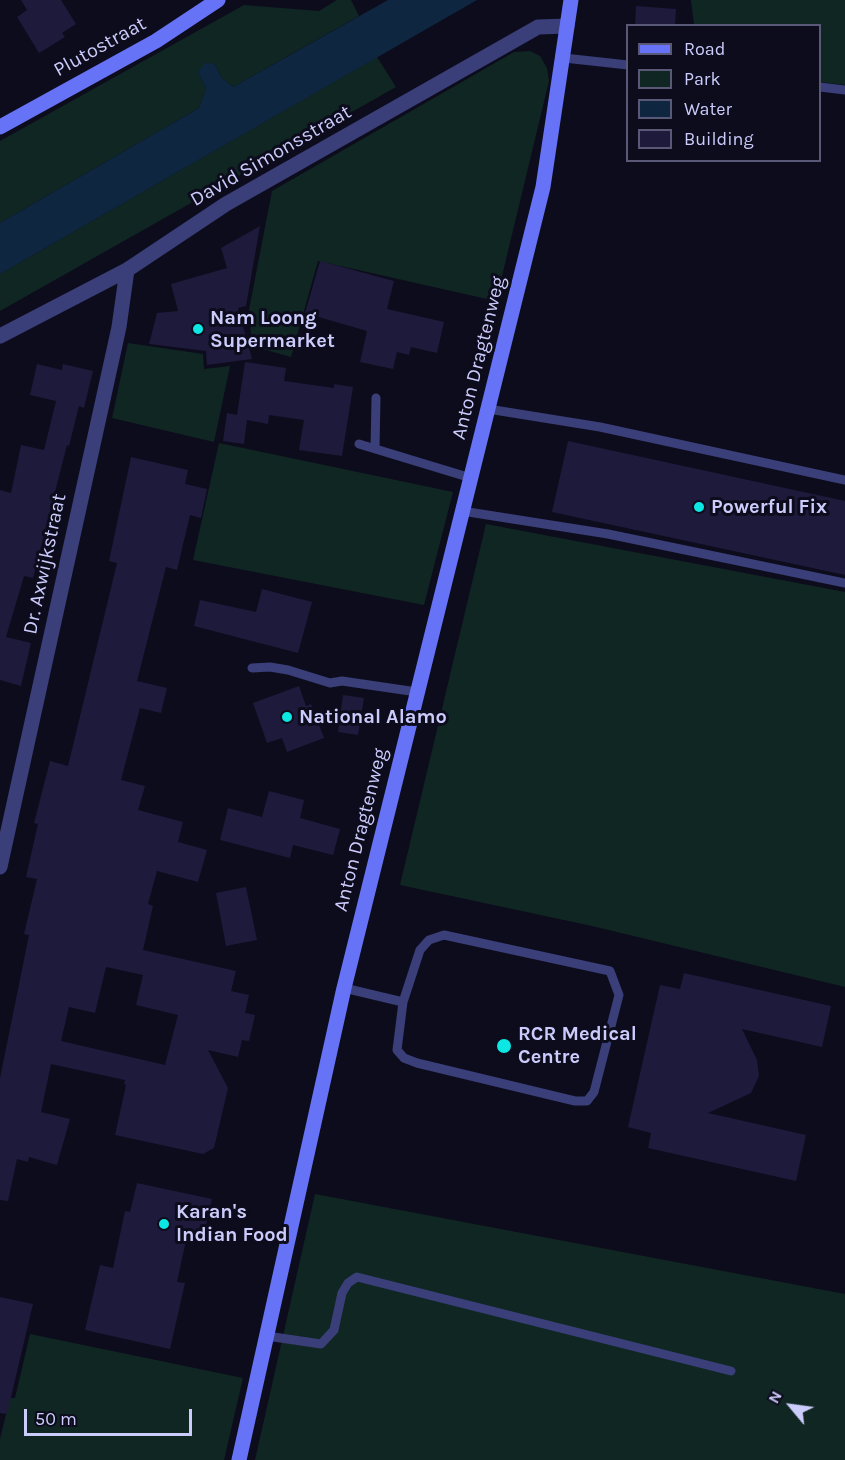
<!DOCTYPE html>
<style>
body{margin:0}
#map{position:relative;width:845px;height:1460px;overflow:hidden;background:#0d0c1c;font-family:Karla,sans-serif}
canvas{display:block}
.legend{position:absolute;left:626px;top:24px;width:195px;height:138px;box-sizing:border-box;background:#0d0c1c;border:2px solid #595876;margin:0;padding:8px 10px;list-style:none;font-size:18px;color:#cbcbfc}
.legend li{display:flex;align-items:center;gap:12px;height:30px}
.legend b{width:30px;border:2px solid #595876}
.north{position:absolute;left:761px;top:1376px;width:60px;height:60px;-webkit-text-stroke:4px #0d0c1c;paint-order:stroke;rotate:299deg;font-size:16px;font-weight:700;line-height:24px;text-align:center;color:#cbcbfc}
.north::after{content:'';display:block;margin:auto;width:21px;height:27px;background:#cbcbfc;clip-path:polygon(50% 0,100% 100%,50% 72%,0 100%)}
.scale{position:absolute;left:24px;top:1409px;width:168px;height:27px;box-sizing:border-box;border:3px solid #cbcbfc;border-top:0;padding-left:8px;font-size:18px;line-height:21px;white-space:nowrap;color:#cbcbfc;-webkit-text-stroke:4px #0d0c1c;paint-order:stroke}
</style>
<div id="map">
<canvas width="845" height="1460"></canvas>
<ul class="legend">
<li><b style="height:8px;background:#6773f7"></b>Road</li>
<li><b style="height:16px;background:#102623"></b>Park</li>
<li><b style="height:16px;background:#0e263f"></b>Water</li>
<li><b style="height:16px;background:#1d1a3c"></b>Building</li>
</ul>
<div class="north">N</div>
<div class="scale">50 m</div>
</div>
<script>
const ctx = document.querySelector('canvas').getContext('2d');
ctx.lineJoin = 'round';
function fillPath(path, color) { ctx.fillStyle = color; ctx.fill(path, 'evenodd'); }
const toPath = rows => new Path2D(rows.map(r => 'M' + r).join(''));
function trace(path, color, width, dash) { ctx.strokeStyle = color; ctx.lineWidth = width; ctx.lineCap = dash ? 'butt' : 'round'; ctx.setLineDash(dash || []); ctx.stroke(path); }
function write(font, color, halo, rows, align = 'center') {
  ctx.font = font + ' Karla,sans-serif'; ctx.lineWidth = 6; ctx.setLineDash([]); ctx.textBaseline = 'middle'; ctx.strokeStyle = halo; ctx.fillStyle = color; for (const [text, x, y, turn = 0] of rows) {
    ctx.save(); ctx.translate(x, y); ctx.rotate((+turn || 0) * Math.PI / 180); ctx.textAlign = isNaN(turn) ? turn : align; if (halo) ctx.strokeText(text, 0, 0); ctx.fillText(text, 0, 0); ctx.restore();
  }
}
fillPath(toPath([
 [337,0,351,0,359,16,233,87,221,77,215,64,198,72,206,89,199,108,0,223,0,141,244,5,319,11],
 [691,0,845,0,845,85,820,82,820,26,694,25],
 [530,51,540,56,547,68,549,81,496,301,318,261,291,357,252,346,249,310,272,191,514,52],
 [377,57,396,87,0,311,0,274],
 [128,343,203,354,204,369,230,366,214,442,112,418],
 [219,443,453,492,424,605,193,560],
 [486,524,845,592,845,987,592,926,400,885],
 [315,1194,845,1294,845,1460,255,1460],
 [30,1334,243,1378,224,1460,0,1460,0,1439,10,1398,15,1398]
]), '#102623');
fillPath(toPath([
 [388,0,477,0,0,274,0,223,199,108,206,89,198,72,205,63,215,64,221,77,233,87]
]), '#0e263f');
fillPath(toPath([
 [21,0,61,0,76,24,62,33,65,37,39,53,17,17,27,10],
 [636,6,676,9,675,26,635,26],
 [260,226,246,306,238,308,252,359,207,365,206,351,149,344,157,313,178,311,171,284,227,268,221,248],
 [320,261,394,281,387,309,444,322,437,353,411,347,409,355,397,352,393,369,360,362,367,331,305,313],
 [245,362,286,368,284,381,334,388,334,384,353,387,342,456,299,450,304,420,269,415,268,424,247,420,244,444,223,441,227,413,237,415],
 [37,364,62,370,63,364,93,371,84,408,79,406,69,446,67,445,33,578,24,576,6,637,31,643,21,686,0,680,0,490,11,493,21,445,44,450,56,401,30,395],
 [568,441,845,501,845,575,552,512],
 [131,457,188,470,185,484,207,489,201,518,190,515,177,570,166,567,137,681,167,688,161,713,140,708,121,780,145,786,138,810,183,822,178,842,207,850,198,882,157,871,148,904,153,906,143,950,236,971,231,991,249,995,245,1013,255,1015,249,1041,242,1040,238,1057,208,1050,228,1088,214,1148,203,1154,115,1135,126,1085,124,1084,125,1080,51,1064,41,1112,70,1119,57,1165,29,1157,28,1162,17,1159,8,1201,0,1200,0,1078,29,935,24,934,37,879,26,877,38,824,34,823,50,761,68,766,117,563,109,561],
 [106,967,143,975,136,1005,178,1015,165,1065,61,1041,69,1007,95,1013],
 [262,589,312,602,298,653,194,626,200,600,256,612],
 [299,686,306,706,311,704,324,738,287,752,282,738,267,743,253,703],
 [343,695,364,698,358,735,338,732],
 [269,791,304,800,300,818,340,829,333,855,293,845,290,858,220,840,228,808,262,817],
 [246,887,257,940,226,946,216,893],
 [684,973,831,1006,822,1047,742,1029,757,1060,759,1076,751,1093,708,1113,806,1135,796,1181,648,1148,651,1133,628,1127,660,985,680,989],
 [137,1183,212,1199,203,1239,187,1236,177,1282,185,1283,170,1349,85,1330,100,1265,113,1268,125,1211,130,1212],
 [0,1297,33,1304,7,1414,0,1413]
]), '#1d1a3c');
trace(toPath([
 [564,58,628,65],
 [820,87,845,90],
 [488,409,600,427,845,480],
 [359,444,471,478],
 [375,449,376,398],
 [462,511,608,534,845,583],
 [252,668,270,667,288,670,330,683,342,681,417,692],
 [444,935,610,971,619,995,594,1092,587,1101,575,1101,417,1063,404,1058,397,1050,403,1002,420,950,429,940,444,935],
 [344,988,403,1002],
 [267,1336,321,1344,334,1330,342,1293,348,1283,357,1277,731,1371]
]), '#3a3e79', 9);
trace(toPath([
 [0,336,127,270,226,204,538,27,567,26],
 [0,867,119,327,127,270]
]), '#3a3e79', 15);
trace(toPath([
 [0,127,156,41,218,0],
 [239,1460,344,988,543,187,571,0]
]), '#6773f7', 15);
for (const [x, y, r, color] of [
 [198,329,6,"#0ce7e4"],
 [699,507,6,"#0ce7e4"],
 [287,717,6,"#0ce7e4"],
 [504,1046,8,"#0ce7e4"],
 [164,1224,6,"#0ce7e4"]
]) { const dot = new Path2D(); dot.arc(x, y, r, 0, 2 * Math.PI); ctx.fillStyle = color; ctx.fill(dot); trace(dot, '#0d0c1c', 2); }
write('20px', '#cbcbfc', '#0d0c1c', [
 ["Plutostraat",100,47,-29],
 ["David Simonsstraat",271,156,-30],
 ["Anton Dragtenweg",479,358,-76],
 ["Dr. Axwijkstraat",45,564,-78],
 ["Anton Dragtenweg",361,830,-76]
]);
write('bold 20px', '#cbcbfc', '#0d0c1c', [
 ["Nam Loong",210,318],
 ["Supermarket",210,341],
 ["Powerful Fix",711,507],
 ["National Alamo",299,717],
 ["RCR Medical",518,1034],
 ["Centre",518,1057],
 ["Karan's",176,1212],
 ["Indian Food",176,1235]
], 'left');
</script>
